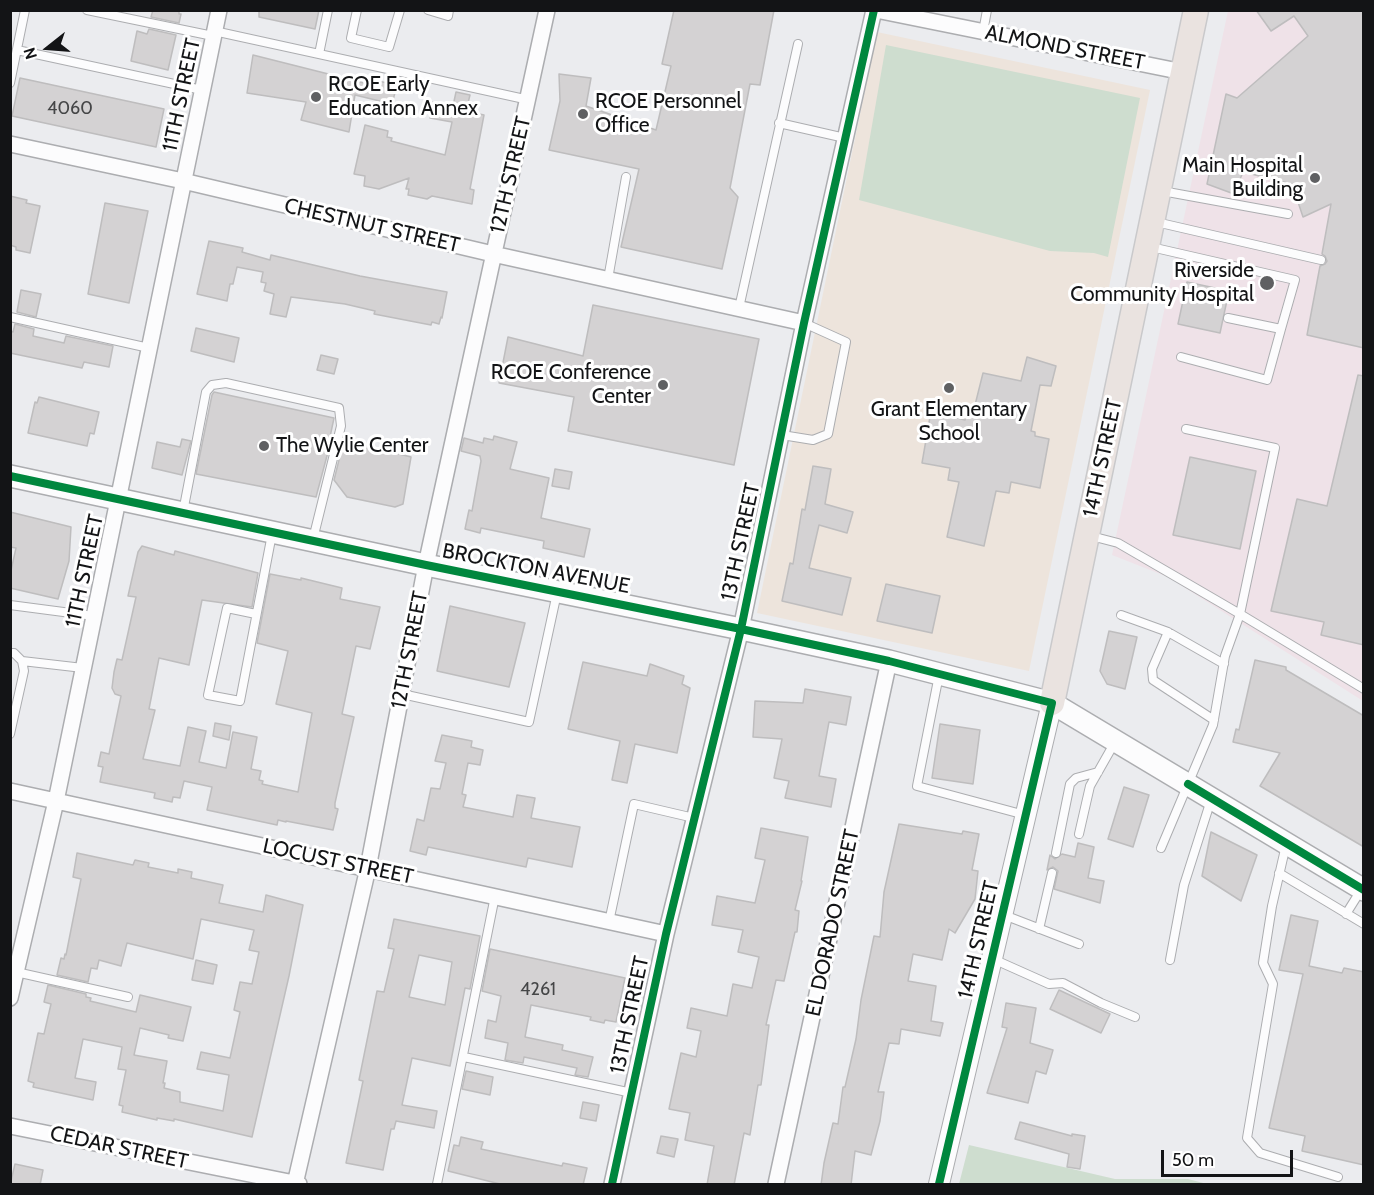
<!DOCTYPE html>
<style>
body{margin:0}
#map{position:relative;width:1374px;height:1195px;overflow:hidden;background:#ebecef;font-family:Cabin,sans-serif}
canvas{display:block}
.frame{position:absolute;inset:0;border:12px solid #131416;pointer-events:none}
.north{position:absolute;left:18px;top:18px;width:60px;height:60px;-webkit-text-stroke:4px #fff;paint-order:stroke;rotate:253deg;font-size:16px;font-weight:700;line-height:24px;text-align:center;color:#131416}
.north::after{content:'';display:block;margin:auto;width:21px;height:27px;background:#131416;clip-path:polygon(50% 0,100% 100%,50% 72%,0 100%)}
.scale{position:absolute;left:1161px;top:1150px;width:132px;height:27px;box-sizing:border-box;border:3px solid #131416;border-top:0;padding-left:8px;font-size:18px;line-height:21px;white-space:nowrap;color:#131416;-webkit-text-stroke:4px #fff;paint-order:stroke}
</style>
<div id="map">
<canvas width="1374" height="1195"></canvas>
<div class="frame"></div>
<div class="north">N</div>
<div class="scale">50 m</div>
</div>
<script>
const ctx = document.querySelector('canvas').getContext('2d');
ctx.lineJoin = 'round';
function fillPath(path, color) { ctx.fillStyle = color; ctx.fill(path, 'evenodd'); }
const toPath = rows => new Path2D(rows.map(r => 'M' + r).join(''));
function trace(path, color, width, dash) { ctx.strokeStyle = color; ctx.lineWidth = width; ctx.lineCap = dash ? 'butt' : 'round'; ctx.setLineDash(dash || []); ctx.stroke(path); }
function write(font, color, halo, rows, align = 'center') {
  ctx.font = font + ' Cabin,sans-serif'; ctx.lineWidth = 6; ctx.setLineDash([]); ctx.textBaseline = 'middle'; ctx.strokeStyle = halo; ctx.fillStyle = color; for (const [text, x, y, turn = 0] of rows) {
    ctx.save(); ctx.translate(x, y); ctx.rotate((+turn || 0) * Math.PI / 180); ctx.textAlign = isNaN(turn) ? turn : align; if (halo) ctx.strokeText(text, 0, 0); ctx.fillText(text, 0, 0); ctx.restore();
  }
}
fillPath(toPath([
 [877,32,1150,90,1029,671,757,613]
]), '#ede4dc');
fillPath(toPath([
 [1228,11,1363,11,1363,701,1168,577,1112,555]
]), '#efe2e8');
fillPath(toPath([
 [886,45,1140,98,1108,257,1094,253,1050,251,859,200],
 [969,1145,1115,1179,1188,1179,1207,1184,959,1184]
]), '#ceddcf');
const building = toPath([
 [153,10,179,10,179,14,181,14,179,23,151,17,153,10],
 [259,10,319,10,315,29,259,17,259,10],
 [674,10,774,10,760,85,750,84,730,188,738,197,722,269,621,247,639,169,549,150,560,101,559,74,591,78,586,106,656,130,671,66,662,64,674,10],
 [1256,10,1364,10,1364,348,1307,335,1320,266,1325,264,1327,261,1325,256,1322,254,1331,204,1303,217,1292,184,1243,172,1234,194,1207,184,1226,94,1237,98,1308,36,1294,16,1271,31,1256,10],
 [149,29,176,35,168,70,131,61,137,31,147,34,149,29],
 [253,55,372,85,373,80,397,85,392,104,355,95,349,132,301,120,306,102,247,93,253,55],
 [20,78,164,109,156,147,12,116,20,78],
 [456,92,470,95,466,111,484,115,470,189,474,190,472,204,432,196,427,199,408,195,409,189,406,189,409,178,379,189,364,186,365,176,354,174,365,125,388,131,387,137,392,138,391,141,445,155,452,122,430,118,432,102,453,106,456,92],
 [10,196,27,200,26,203,40,206,30,253,16,250,16,247,10,245,10,196],
 [105,203,148,211,129,303,88,294,105,203],
 [209,241,243,248,242,252,270,260,271,255,360,276,447,292,442,318,441,317,439,324,432,322,431,325,374,314,375,311,345,304,291,297,286,317,270,314,274,294,264,291,266,283,261,282,263,272,237,267,233,284,230,284,227,301,197,294,209,241],
 [1187,282,1229,291,1220,333,1178,324,1187,282],
 [21,290,41,294,36,317,17,312,21,290],
 [593,305,759,339,734,465,568,431,574,397,499,383,508,337,583,356,593,305],
 [15,324,34,329,33,336,64,343,66,336,113,346,109,367,84,362,82,368,10,353,10,331,13,332,15,324],
 [196,328,239,338,234,362,191,351,196,328],
 [321,355,338,359,334,374,317,370,321,355],
 [1027,357,1056,366,1051,386,1040,385,1031,431,1035,432,1035,436,1049,439,1040,488,1011,482,1009,493,996,491,984,546,947,537,959,482,948,480,950,468,922,463,931,411,965,420,968,412,973,413,983,373,1021,381,1027,357],
 [1358,375,1364,376,1364,645,1321,635,1324,622,1271,611,1297,499,1327,506,1358,375],
 [214,392,334,418,330,437,332,437,316,497,196,474,212,395,214,392],
 [39,397,99,412,94,434,90,433,87,446,28,433,35,402,37,403,39,397],
 [494,436,517,442,510,469,549,478,541,518,590,529,584,557,543,548,544,541,481,528,480,533,465,529,469,510,472,511,481,461,480,456,461,451,464,438,483,443,484,438,493,440,494,436],
 [182,439,191,441,182,475,152,468,157,442,180,447,182,439],
 [344,440,411,457,403,504,395,507,347,497,334,480,344,440],
 [1190,457,1256,471,1240,549,1173,535,1190,457],
 [813,466,831,469,825,504,853,512,847,533,819,525,809,568,851,578,842,615,782,601,790,563,793,564,802,509,805,510,813,466],
 [555,469,572,472,569,489,552,486,555,469],
 [10,512,71,527,69,561,58,599,10,588,10,575,16,548,10,547,10,512],
 [142,546,174,555,175,551,258,573,252,607,202,600,189,665,159,658,149,709,155,710,143,759,180,766,188,727,206,731,199,762,226,768,233,732,257,737,251,769,261,771,259,780,263,781,262,784,298,792,312,713,276,704,288,651,257,643,270,574,301,580,301,578,342,588,340,599,380,607,370,649,356,646,342,714,354,717,335,803,335,808,338,809,333,830,286,821,286,822,278,820,277,825,207,810,212,787,184,781,180,798,173,797,172,802,154,798,155,793,100,782,103,767,98,766,101,752,109,754,121,696,115,694,112,688,114,672,117,659,122,660,136,597,128,596,138,552,142,546],
 [886,584,940,596,932,633,877,621,886,584],
 [450,606,525,623,509,687,437,671,450,606],
 [1109,631,1137,637,1125,689,1107,684,1100,671,1109,631],
 [1255,660,1286,667,1286,670,1364,716,1364,847,1260,786,1280,753,1233,742,1236,729,1239,730,1255,660],
 [583,662,647,676,650,664,684,676,682,684,690,688,677,753,635,744,627,783,612,780,620,741,568,729,583,662],
 [805,689,851,697,846,725,829,722,819,776,836,779,831,807,785,798,789,781,774,778,782,739,753,737,755,701,803,703,805,689],
 [215,723,231,726,229,740,213,736,215,723],
 [940,724,980,730,973,784,932,778,940,724],
 [442,735,472,741,471,747,483,750,480,765,468,763,462,794,466,795,463,807,513,817,517,795,535,798,531,818,580,827,572,867,528,858,526,867,428,847,426,855,410,851,417,819,424,821,431,788,440,789,446,763,435,761,442,735],
 [1124,787,1149,795,1133,847,1108,839,1124,787],
 [899,824,962,834,963,831,979,834,972,870,978,871,975,899,955,933,949,929,942,960,913,954,908,981,936,986,931,1021,943,1023,940,1036,901,1029,899,1044,889,1043,878,1092,884,1092,880,1121,871,1155,855,1151,851,1185,821,1185,824,1163,833,1123,838,1124,843,1087,845,1087,856,1039,861,1000,874,936,880,937,884,892,899,824],
 [761,828,808,837,801,881,802,881,795,910,799,911,797,932,795,932,784,981,776,980,766,1025,769,1025,761,1085,758,1085,750,1135,744,1133,734,1185,707,1185,714,1146,685,1140,690,1113,669,1109,681,1053,696,1057,701,1031,687,1028,691,1008,727,1016,733,984,752,988,759,957,738,952,743,930,712,925,717,896,755,903,765,860,755,858,761,828],
 [1211,832,1257,855,1241,901,1202,876,1211,832],
 [1078,843,1094,847,1088,878,1104,881,1100,903,1054,889,1058,871,1053,867,1047,870,1050,855,1055,859,1062,854,1075,857,1078,843],
 [77,853,133,865,135,860,149,863,148,867,178,873,178,869,192,872,191,878,223,885,219,903,263,912,266,895,303,905,289,976,252,1137,174,1119,174,1121,157,1118,157,1120,122,1112,123,1106,119,1105,126,1070,118,1069,122,1047,83,1039,75,1078,96,1082,93,1100,33,1087,34,1083,28,1081,38,1033,44,1034,51,1004,44,1002,48,985,86,994,86,997,91,998,90,1001,136,1012,140,995,191,1007,183,1041,168,1038,169,1035,140,1028,134,1055,167,1061,163,1083,165,1083,164,1088,180,1092,180,1102,223,1111,229,1075,197,1069,201,1052,230,1058,240,1012,234,1010,240,982,252,984,259,952,249,950,254,930,201,919,193,959,127,943,121,966,99,960,97,969,91,968,88,982,57,975,61,958,64,959,65,954,66,955,81,879,73,877,77,853],
 [1291,915,1318,921,1309,966,1342,973,1344,968,1364,972,1364,1165,1302,1151,1305,1136,1269,1128,1303,974,1279,970,1291,915],
 [394,919,480,936,470,989,465,988,450,1066,412,1058,402,1105,437,1111,434,1128,396,1121,394,1129,391,1129,383,1170,346,1163,363,1081,359,1080,377,991,384,992,394,949,388,948,394,919],
 [419,955,452,962,445,1005,409,997,419,955],
 [490,949,625,978,616,1022,605,1020,604,1023,590,1020,591,1017,531,1005,525,1037,563,1045,562,1050,593,1057,588,1077,575,1075,577,1068,524,1057,523,1063,505,1060,508,1043,485,1038,488,1020,496,1022,501,996,482,991,490,949],
 [196,960,217,965,213,984,192,980,196,960],
 [1059,990,1110,1014,1101,1033,1050,1009,1059,990],
 [1006,1003,1036,1008,1030,1043,1053,1050,1046,1074,1036,1071,1028,1103,987,1093,1007,1028,1002,1027,1006,1003],
 [466,1071,493,1077,490,1095,462,1089,466,1071],
 [583,1102,599,1105,596,1121,580,1118,583,1102],
 [1020,1122,1072,1136,1072,1134,1085,1136,1080,1169,1067,1167,1069,1154,1015,1139,1020,1122],
 [661,1136,678,1139,674,1157,657,1153,661,1136],
 [461,1137,483,1142,481,1149,562,1166,563,1163,587,1168,583,1185,504,1185,448,1171,454,1145,459,1146,461,1137],
 [15,1164,43,1170,40,1185,10,1185,15,1164]
]);
fillPath(building, '#d4d2d3');
trace(building, '#bebdbe', 1.5);
const service = toPath([
 [87,10,213,36],
 [357,10,351,38,389,47,400,10],
 [428,10,448,16,449,10],
 [214,31,529,100],
 [983,32,987,10],
 [17,50,202,90],
 [319,54,328,10],
 [10,83,25,10],
 [779,123,845,138],
 [1162,191,1288,214],
 [1156,222,1321,260],
 [1151,247,1295,280,1281,329,1228,318],
 [608,279,626,177],
 [739,308,798,44],
 [10,317,149,348],
 [1181,357,1267,380,1281,329],
 [1186,429,1275,448,1240,614,1364,689],
 [782,435,813,440,828,434,846,342,804,323],
 [183,512,206,392,212,385,226,383,339,408,341,426,313,539],
 [1091,536,1118,543,1240,614,1225,656,1213,725,1161,848],
 [10,605,94,616],
 [256,614,227,608,208,695,240,701,272,534],
 [1121,615,1168,632,1152,669,1153,680,1214,720],
 [1168,632,1224,664],
 [10,653,14,653,22,661,24,671,10,734],
 [22,661,83,668],
 [939,675,917,786,1025,815],
 [402,694,529,722,557,593],
 [1079,834,1090,786,1115,742],
 [1286,845,1272,906,1263,963,1273,984,1247,1138,1260,1153,1338,1177],
 [1056,853,1070,784,1076,778,1098,772],
 [1279,873,1364,924],
 [1346,914,1361,890],
 [1004,915,1079,944],
 [609,922,634,804,694,818],
 [1039,929,1052,873],
 [993,959,1049,984,1063,983,1101,1003,1135,1017],
 [1170,960,1184,885,1211,800],
 [16,972,128,997],
 [464,1057,632,1093],
 [437,1184,495,896]
]);
const minor = toPath([
 [876,10,1183,72],
 [10,144,183,181,493,254,804,323],
 [10,791,666,934],
 [10,998,56,801,219,10],
 [10,1126,299,1184],
 [295,1184,368,868,426,565,547,10],
 [612,1184,666,934,741,629,804,323,874,10],
 [776,1184,889,661]
]);
const tertiary = toPath([
 [939,1184,1052,703]
]);
const secondary = toPath([
 [10,476,426,565,741,629,889,661,1052,703,1364,890]
]);
const primary = toPath([
 [1052,703,1196,10]
]);
trace(service, '#acadb0', 10);
trace(minor, '#acadb0', 18);
trace(tertiary, '#acadb0', 22);
trace(secondary, '#acadb0', 24);
trace(primary, '#c9c9cb', 27);
trace(service, '#fcfcfd', 8);
trace(minor, '#fcfcfd', 15);
trace(tertiary, '#fcfcfd', 20);
trace(secondary, '#fcfcfd', 21);
trace(primary, '#eae3e0', 24);
trace(toPath([
 [10,476,426,565,741,629,889,661,1052,703,939,1184],
 [1188,784,1364,890],
 [612,1184,666,934,741,629,804,323,874,10]
]), '#00873e', 8);
for (const [x, y, r, color] of [
 [316,97,6,"#5f6062"],
 [583,114,6,"#5f6062"],
 [1315,178,6,"#5f6062"],
 [1267,283,8,"#5f6062"],
 [663,385,6,"#5f6062"],
 [949,388,6,"#5f6062"],
 [264,446,6,"#5f6062"]
]) { const dot = new Path2D(); dot.arc(x, y, r, 0, 2 * Math.PI); ctx.fillStyle = color; ctx.fill(dot); trace(dot, '#fff', 2); }
write('18px', '#454647', null, [
 ["4060",70,109],
 ["4261",538,990]
]);
write('21px', '#131416', '#fff', [
 ["ALMOND STREET",1065,48,11],
 ["11TH STREET",182,95,-78],
 ["12TH STREET",511,175,-77],
 ["CHESTNUT STREET",372,226,13],
 ["14TH STREET",1103,458,-78],
 ["13TH STREET",741,542,-78],
 ["BROCKTON AVENUE",536,569,11],
 ["11TH STREET",85,571,-78],
 ["12TH STREET",410,650,-79],
 ["LOCUST STREET",338,862,12],
 ["EL DORADO STREET",833,923,-78],
 ["14TH STREET",979,940,-77],
 ["13TH STREET",630,1015,-78],
 ["CEDAR STREET",119,1148,12]
]);
write('21px', '#131416', '#fff', [
 ["RCOE Early",328,85],
 ["Education Annex",328,109],
 ["RCOE Personnel",595,102],
 ["Office",595,126],
 ["Main Hospital",1303,166,"right"],
 ["Building",1303,190,"right"],
 ["Riverside",1254,271,"right"],
 ["Community Hospital",1254,295,"right"],
 ["RCOE Conference",651,373,"right"],
 ["Center",651,397,"right"],
 ["Grant Elementary",949,410,"center"],
 ["School",949,434,"center"],
 ["The Wylie Center",276,446]
], 'left');
</script>
